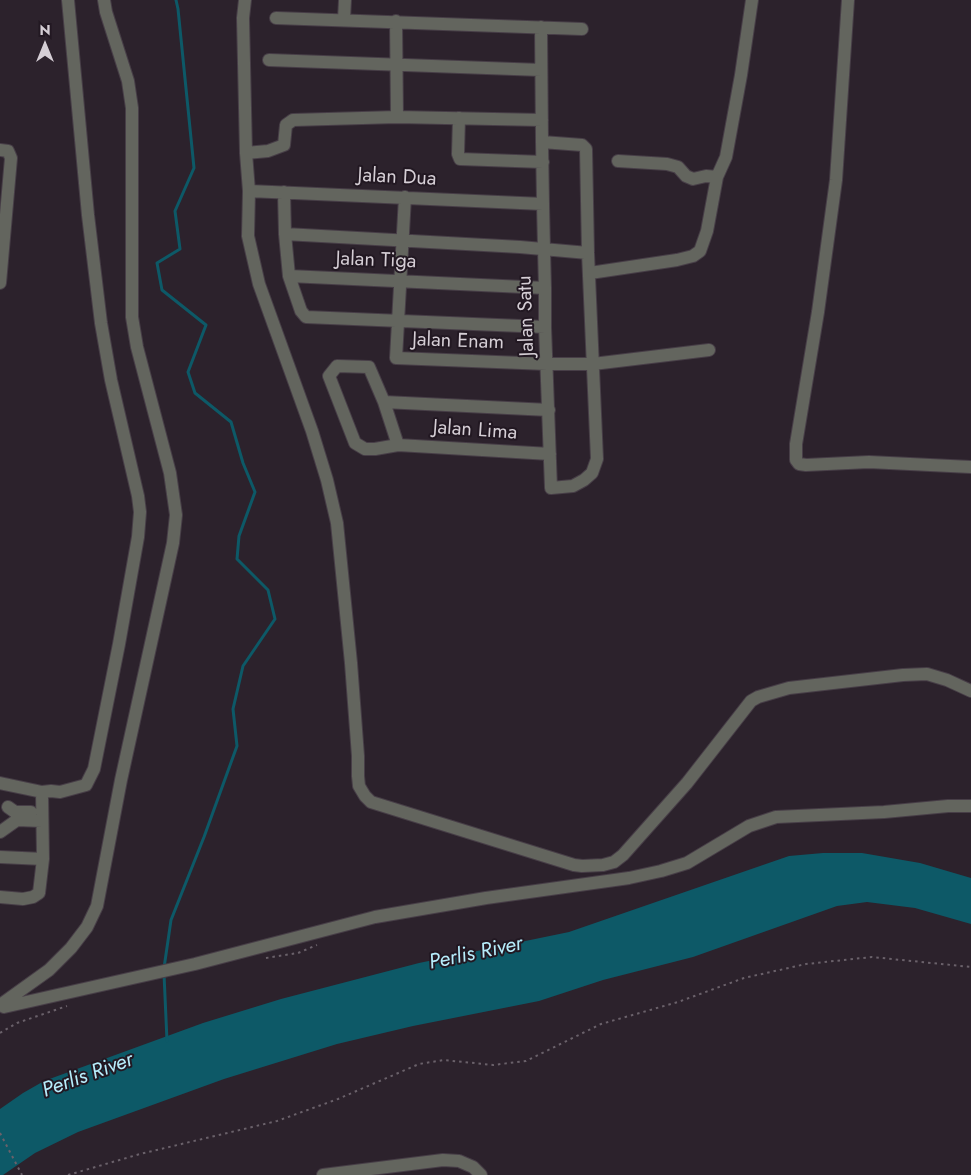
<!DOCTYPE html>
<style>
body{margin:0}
#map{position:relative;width:971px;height:1175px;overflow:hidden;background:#2c222c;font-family:Jost,sans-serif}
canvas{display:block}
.north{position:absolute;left:20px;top:20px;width:50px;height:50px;-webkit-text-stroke:4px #221822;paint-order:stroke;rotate:0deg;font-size:14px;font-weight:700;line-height:20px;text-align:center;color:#d5ced5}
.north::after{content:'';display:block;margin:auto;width:18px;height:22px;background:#d5ced5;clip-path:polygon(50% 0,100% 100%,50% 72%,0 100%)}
</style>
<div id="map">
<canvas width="971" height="1175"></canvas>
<div class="north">N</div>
</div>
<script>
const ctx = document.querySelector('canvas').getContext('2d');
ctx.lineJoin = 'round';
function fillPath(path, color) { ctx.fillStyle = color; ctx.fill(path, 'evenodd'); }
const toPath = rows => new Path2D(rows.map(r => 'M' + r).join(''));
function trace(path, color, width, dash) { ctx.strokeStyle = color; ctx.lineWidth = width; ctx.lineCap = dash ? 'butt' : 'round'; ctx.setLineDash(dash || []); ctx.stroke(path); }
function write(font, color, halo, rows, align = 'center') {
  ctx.font = font + ' Jost,sans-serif'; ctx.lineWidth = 4; ctx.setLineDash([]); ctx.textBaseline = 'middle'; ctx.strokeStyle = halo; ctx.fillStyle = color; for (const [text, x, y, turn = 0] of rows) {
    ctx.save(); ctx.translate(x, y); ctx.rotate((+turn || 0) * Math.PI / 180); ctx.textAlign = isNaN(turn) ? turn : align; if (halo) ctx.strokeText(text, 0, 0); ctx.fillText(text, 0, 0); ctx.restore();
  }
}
fillPath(toPath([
 [823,853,862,853,920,863,971,878,971,924,915,908,867,902,837,906,693,957,603,980,539,1001,413,1026,337,1044,224,1079,78,1132,35,1153,3,1175,0,1175,0,1109,23,1093,44,1081,203,1023,281,999,419,963,569,932,789,856]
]), '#0d5967');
trace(toPath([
 [164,968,171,920,204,837,237,746,233,709,243,666,275,619,268,590,237,559,239,536,255,492,243,463,231,422,195,393,188,372,206,325,162,290,157,263,180,249,175,211,194,168,178,9,176,0],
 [164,974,167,1041]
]), '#0d5967', 3);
const minor = toPath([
 [245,0,243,18,246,153,249,191,248,236,259,284,312,431,327,480,337,523,351,663,358,756,358,776,359,786,365,796,371,802,574,865,582,866,603,865,614,862,623,855,687,783,751,701,758,697,789,688,903,675,927,674,947,680,971,691],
 [848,0,836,180,818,312,796,444,796,460,799,464,806,465,869,462,971,467],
 [276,18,582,29],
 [344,19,345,0],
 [396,21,397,117],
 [541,27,542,142,543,204,544,249,545,288,545,327,551,488,573,486,584,480,592,473,597,459,588,253,586,149,582,145,542,142],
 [269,60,541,70],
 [459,118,458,154,460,159,543,162],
 [0,150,8,151,11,158,0,283],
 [246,153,268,151,284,145,286,125,293,120,397,117,542,120],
 [618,161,667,164,678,167,686,176,693,179,706,176,717,177],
 [249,191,543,204],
 [284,192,285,234,289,276,301,311,306,317,545,327],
 [405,197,396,358,547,364,593,364,709,350],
 [285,234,520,247,588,253],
 [590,273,677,260,693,256,700,251,707,231,717,177,726,157,741,75,752,0],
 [289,276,545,288],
 [384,402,398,445],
 [549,410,384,402,369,367,337,366,329,376,355,443,365,449,375,449,398,445,550,454],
 [0,783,42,792,51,791,60,792,86,785,94,769,119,644,138,537,140,512,138,496,111,380,101,323,88,215,68,0],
 [8,807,15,812,31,812],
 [0,832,17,820,42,821],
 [0,857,43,859],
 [0,897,23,899,33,897,39,893,43,859,42,792],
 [0,1005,49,970,71,948,87,927,97,906,121,780,173,543,176,515,170,473,137,347,132,317,132,108,128,81,106,12,104,0],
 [4,1007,195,964,375,917,486,898,629,878,661,871,687,863,749,826,776,817,884,812,948,806,971,806],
 [323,1175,443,1160,459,1161,473,1167,481,1175]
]);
trace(minor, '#473e47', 14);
trace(toPath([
 [266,958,298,953,317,945],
 [0,1033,17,1023,67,1006],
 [0,1133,22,1175],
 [68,1175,140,1154,277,1121,338,1099,419,1064,444,1060,493,1065,526,1061,601,1024,678,1002,744,978,806,964,872,957,971,967]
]), '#6a616a', 2, [2.5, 4]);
trace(minor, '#63655e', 12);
write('20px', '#d5ced5', '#221822', [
 ["Jalan Dua",397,178,3],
 ["Jalan Tiga",376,261,2],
 ["Jalan Satu",527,316,-92],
 ["Jalan Enam",458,342,2],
 ["Jalan Lima",475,431,4]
]);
write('italic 21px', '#b6edfb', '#221822', [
 ["Perlis River",476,954,-12],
 ["Perlis River",88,1076,-20]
]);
</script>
